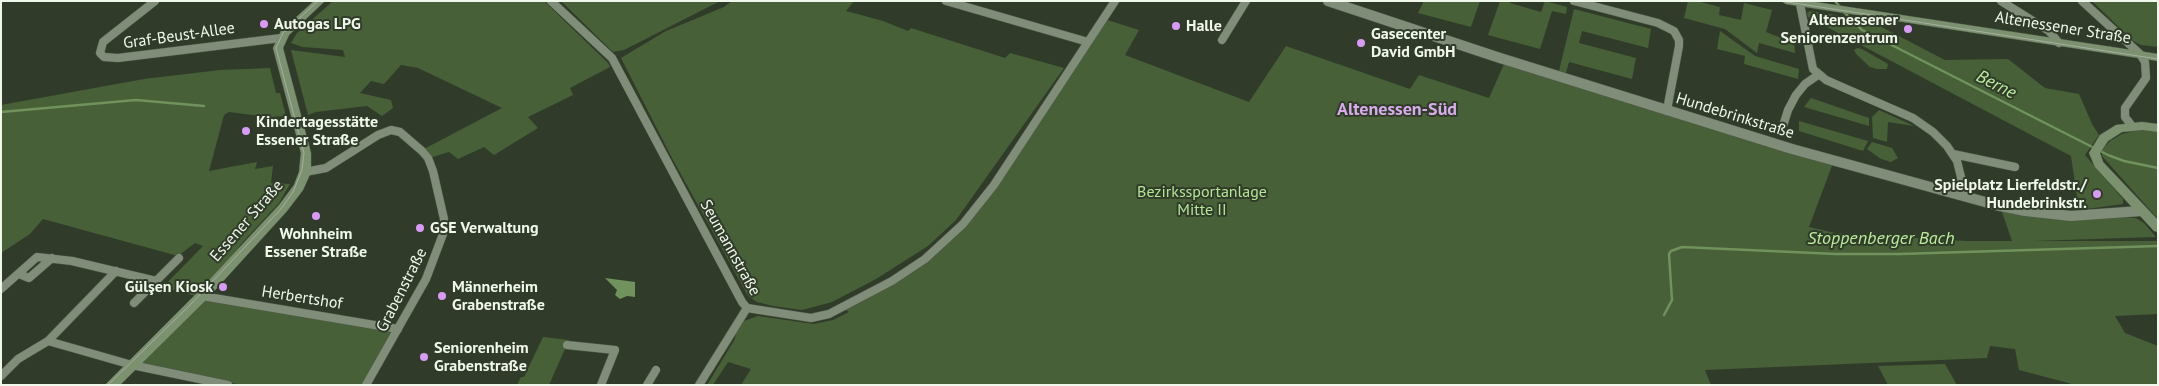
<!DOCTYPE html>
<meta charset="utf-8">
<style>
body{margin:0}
#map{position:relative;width:2159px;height:386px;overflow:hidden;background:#303c29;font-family:"PT Sans",sans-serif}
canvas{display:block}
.frame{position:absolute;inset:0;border:2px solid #f0f8ec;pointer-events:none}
</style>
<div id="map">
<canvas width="2159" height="386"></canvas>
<div class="frame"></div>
</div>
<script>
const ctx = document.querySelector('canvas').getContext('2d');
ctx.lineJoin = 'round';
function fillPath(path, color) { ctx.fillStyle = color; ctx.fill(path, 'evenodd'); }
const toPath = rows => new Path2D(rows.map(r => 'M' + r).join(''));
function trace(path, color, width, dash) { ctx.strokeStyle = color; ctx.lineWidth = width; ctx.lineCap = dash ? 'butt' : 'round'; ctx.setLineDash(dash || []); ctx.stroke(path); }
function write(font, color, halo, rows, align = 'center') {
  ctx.font = font + ' "PT Sans",sans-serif'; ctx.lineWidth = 4; ctx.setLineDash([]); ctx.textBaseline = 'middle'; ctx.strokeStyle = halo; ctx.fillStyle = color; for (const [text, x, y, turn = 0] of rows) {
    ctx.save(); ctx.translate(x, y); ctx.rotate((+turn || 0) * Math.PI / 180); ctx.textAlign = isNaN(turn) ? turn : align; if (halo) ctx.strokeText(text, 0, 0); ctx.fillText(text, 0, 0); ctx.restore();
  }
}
fillPath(toPath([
 [333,1,544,1,608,63,610,67,570,88,573,95,528,117,538,128,494,155,484,147,458,159,449,152,429,158,422,150,502,108,418,68,401,65,384,84,371,81,360,93,391,100,393,108,382,116,367,106,316,112,308,115,291,50,345,57,343,50,303,47,291,43,297,33],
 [561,1,720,1,624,50,613,52],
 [732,1,854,1,846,11,883,21,908,31,911,28,1005,58,1010,53,1064,68,956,220,928,246,876,279,832,302,802,310,773,306,757,302,748,296,672,158,621,58,666,31,724,7],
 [1424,1,1480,1,1471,27,1418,13],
 [1500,1,1510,1,1510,3,1541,12,1545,1,1567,7,1566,14,1552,11,1540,49,1488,35],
 [1688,1,1697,1,1720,7,1719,15,1741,20,1744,3,1772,10,1766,32,1794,43,1795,53,1759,43,1757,53,1725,29,1684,18],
 [2092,1,2158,1,2158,47,2141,45,2133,41],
 [1574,9,1651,29,1648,48,1582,31,1579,43,1636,58,1632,79,1569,62,1566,73,1559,71],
 [1810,11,1868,20,1945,60,2008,59,2045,88,2079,94,2092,124,2099,135,2085,155,2123,199,2123,204,2079,210,2071,156,1808,17,1807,13],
 [1104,19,1139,30,1125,55,1249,102,1286,46,1410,89,1419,75,1489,98,1505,62,1833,163,1809,227,1835,233,1966,241,2012,241,2001,209,2136,218,2144,223,2156,237,2033,241,2158,241,2158,314,2115,316,2125,333,2158,346,2158,385,2076,385,2019,370,2015,349,1990,346,1987,358,1705,370,1711,385,741,385,751,369,728,362,713,385,707,385,735,339,736,330,744,321,758,316,814,324,833,320,849,312,843,308,902,276,965,224],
 [1720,31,1755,56,1799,69,1798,79,1744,64,1745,56,1717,49],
 [1857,48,1862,49,1888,64,1887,69,1877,69,1870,67,1856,54,1854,50],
 [270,68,276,93,280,93,286,116,268,117,229,112,224,115,209,171,257,162,255,169,273,166,271,183,290,184,279,203,242,243,199,297,163,287,203,246,195,243,178,256,43,219,30,234,1,253,1,105,144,79,220,70],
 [1811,98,1869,118,1869,126,1804,107],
 [1879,110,1914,126,1888,122,1887,142,1873,138,1872,117],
 [1799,121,1868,141,1863,151,1799,131],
 [2139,130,2158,132,2158,219,2102,156,2102,150,2110,141,2122,134],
 [1872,142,1892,148,1898,158,1891,162,1881,159,1867,149],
 [205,298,396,328,364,385,242,385,138,365],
 [543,337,569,340,549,385,517,385,521,377,524,377],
 [1945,364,1957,385,1888,385,1878,366]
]), '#476038');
fillPath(toPath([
 [605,278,635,282,635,297,627,296,620,299,615,295,617,290]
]), '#70925c');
trace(toPath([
 [1835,1,1841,8],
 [1844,12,1862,30,2108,155,2124,161,2158,168],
 [1,112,136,100,204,106],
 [1664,315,1672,300,1669,254,1671,251,1682,247,1836,254,1900,254,2158,246]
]), '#70925c', 2.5);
const minor = toPath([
 [155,1,103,42,100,53,104,57,118,58,281,38],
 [551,1,612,58,742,302,747,308,811,318,829,314,892,281,925,259,963,224,994,185,1115,1],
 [946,1,1088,42],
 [1574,1,1658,23,1674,31,1679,40,1679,46,1667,110],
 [2001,1,2049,31,2059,43],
 [2082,1,2140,54,2145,62,2146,78,2125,108,2125,117,2132,126],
 [1800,4,1813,69,1826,80,1913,118,1933,132,1947,146,1957,161,1961,177,1962,196],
 [1222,40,1246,1],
 [1783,126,1788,110,1796,95,1805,84,1818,75],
 [1953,154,2015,167],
 [305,172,326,168,378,135,391,130,400,132,422,151,428,158,433,171,444,219,443,234,426,279,366,385],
 [19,274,29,278,52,258],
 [1,289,37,257,72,261,156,281],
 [202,296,398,329],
 [134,303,179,258],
 [48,341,132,365,228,385],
 [567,345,615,350,601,385],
 [1,376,18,359,48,341,116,271],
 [647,385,656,370],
 [699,385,747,308]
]);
const tertiary = toPath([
 [1328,1,1500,58,1792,149,1996,205,2025,211,2071,216,2141,211]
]);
const secondary = toPath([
 [314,1,325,1,289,35,283,48,311,153,311,172,303,190,287,211,206,300,120,385,105,385,198,292,279,205,294,185,299,172,301,153,273,48,281,31,314,1],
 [1781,1,1809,1,2158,54,2158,61,1786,4,1781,1],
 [2142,122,2158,124,2158,132,2142,130,2122,132,2108,141,2100,153,2103,162,2158,220,2158,232,2154,231,2095,167,2089,153,2100,135,2116,125,2142,122]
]);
trace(minor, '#505a4a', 9);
trace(tertiary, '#505a4a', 11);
trace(secondary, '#505a4a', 1);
trace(minor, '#808d78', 8);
trace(tertiary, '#808d78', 10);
fillPath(secondary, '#7c916f');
trace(toPath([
 [1781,1,2158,59],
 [108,385,190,305,281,209,293,192,302,170,304,153,276,48,283,33,318,1]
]), '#a6afa1', 1);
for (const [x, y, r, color] of [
 [264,24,5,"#d99af7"],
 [1176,26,5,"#d99af7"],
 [1908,29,5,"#d99af7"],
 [1361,43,5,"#d99af7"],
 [246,131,5,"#d99af7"],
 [2097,194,5,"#d99af7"],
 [316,216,5,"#d99af7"],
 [420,228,5,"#d99af7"],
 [223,287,5,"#d99af7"],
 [442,296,5,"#d99af7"],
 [424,357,5,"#d99af7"]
]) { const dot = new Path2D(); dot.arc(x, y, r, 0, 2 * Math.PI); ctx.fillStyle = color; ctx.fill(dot); trace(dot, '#303c29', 2); }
write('bold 16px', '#f0f8ec', '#303c29', [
 ["Altenessener",1898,20,"right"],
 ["Seniorenzentrum",1898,38,"right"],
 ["Autogas LPG",274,24],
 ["Halle",1186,26],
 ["Gasecenter",1371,34],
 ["David GmbH",1371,52],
 ["Kindertagesstätte",256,122],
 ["Essener Straße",256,140],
 ["Spielplatz Lierfeldstr./",2087,185,"right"],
 ["Hundebrinkstr.",2087,203,"right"],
 ["GSE Verwaltung",430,228],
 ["Wohnheim",316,234,"center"],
 ["Essener Straße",316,252,"center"],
 ["Gülşen Kiosk",213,287,"right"],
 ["Männerheim",452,287],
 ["Grabenstraße",452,305],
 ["Seniorenheim",434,348],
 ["Grabenstraße",434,366]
], 'left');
write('16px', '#f0f8ec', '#303c29', [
 ["Altenessener Straße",2063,28,9],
 ["Graf-Beust-Allee",179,36,-8],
 ["Hundebrinkstraße",1735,116,17],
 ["Essener Straße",247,221,-49],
 ["Seumannstraße",730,248,61],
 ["Grabenstraße",402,290,-63],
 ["Herbertshof",302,298,9]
]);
write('16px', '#b3e595', '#303c29', [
 ["Bezirkssportanlage",1202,192],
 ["Mitte II",1202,210]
]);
write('italic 18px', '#bbed9d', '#303c29', [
 ["Berne",1996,85,27],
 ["Stoppenberger Bach",1881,239]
]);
write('bold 18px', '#d7acec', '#303c29', [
 ["Altenessen-Süd",1397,110]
]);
</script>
